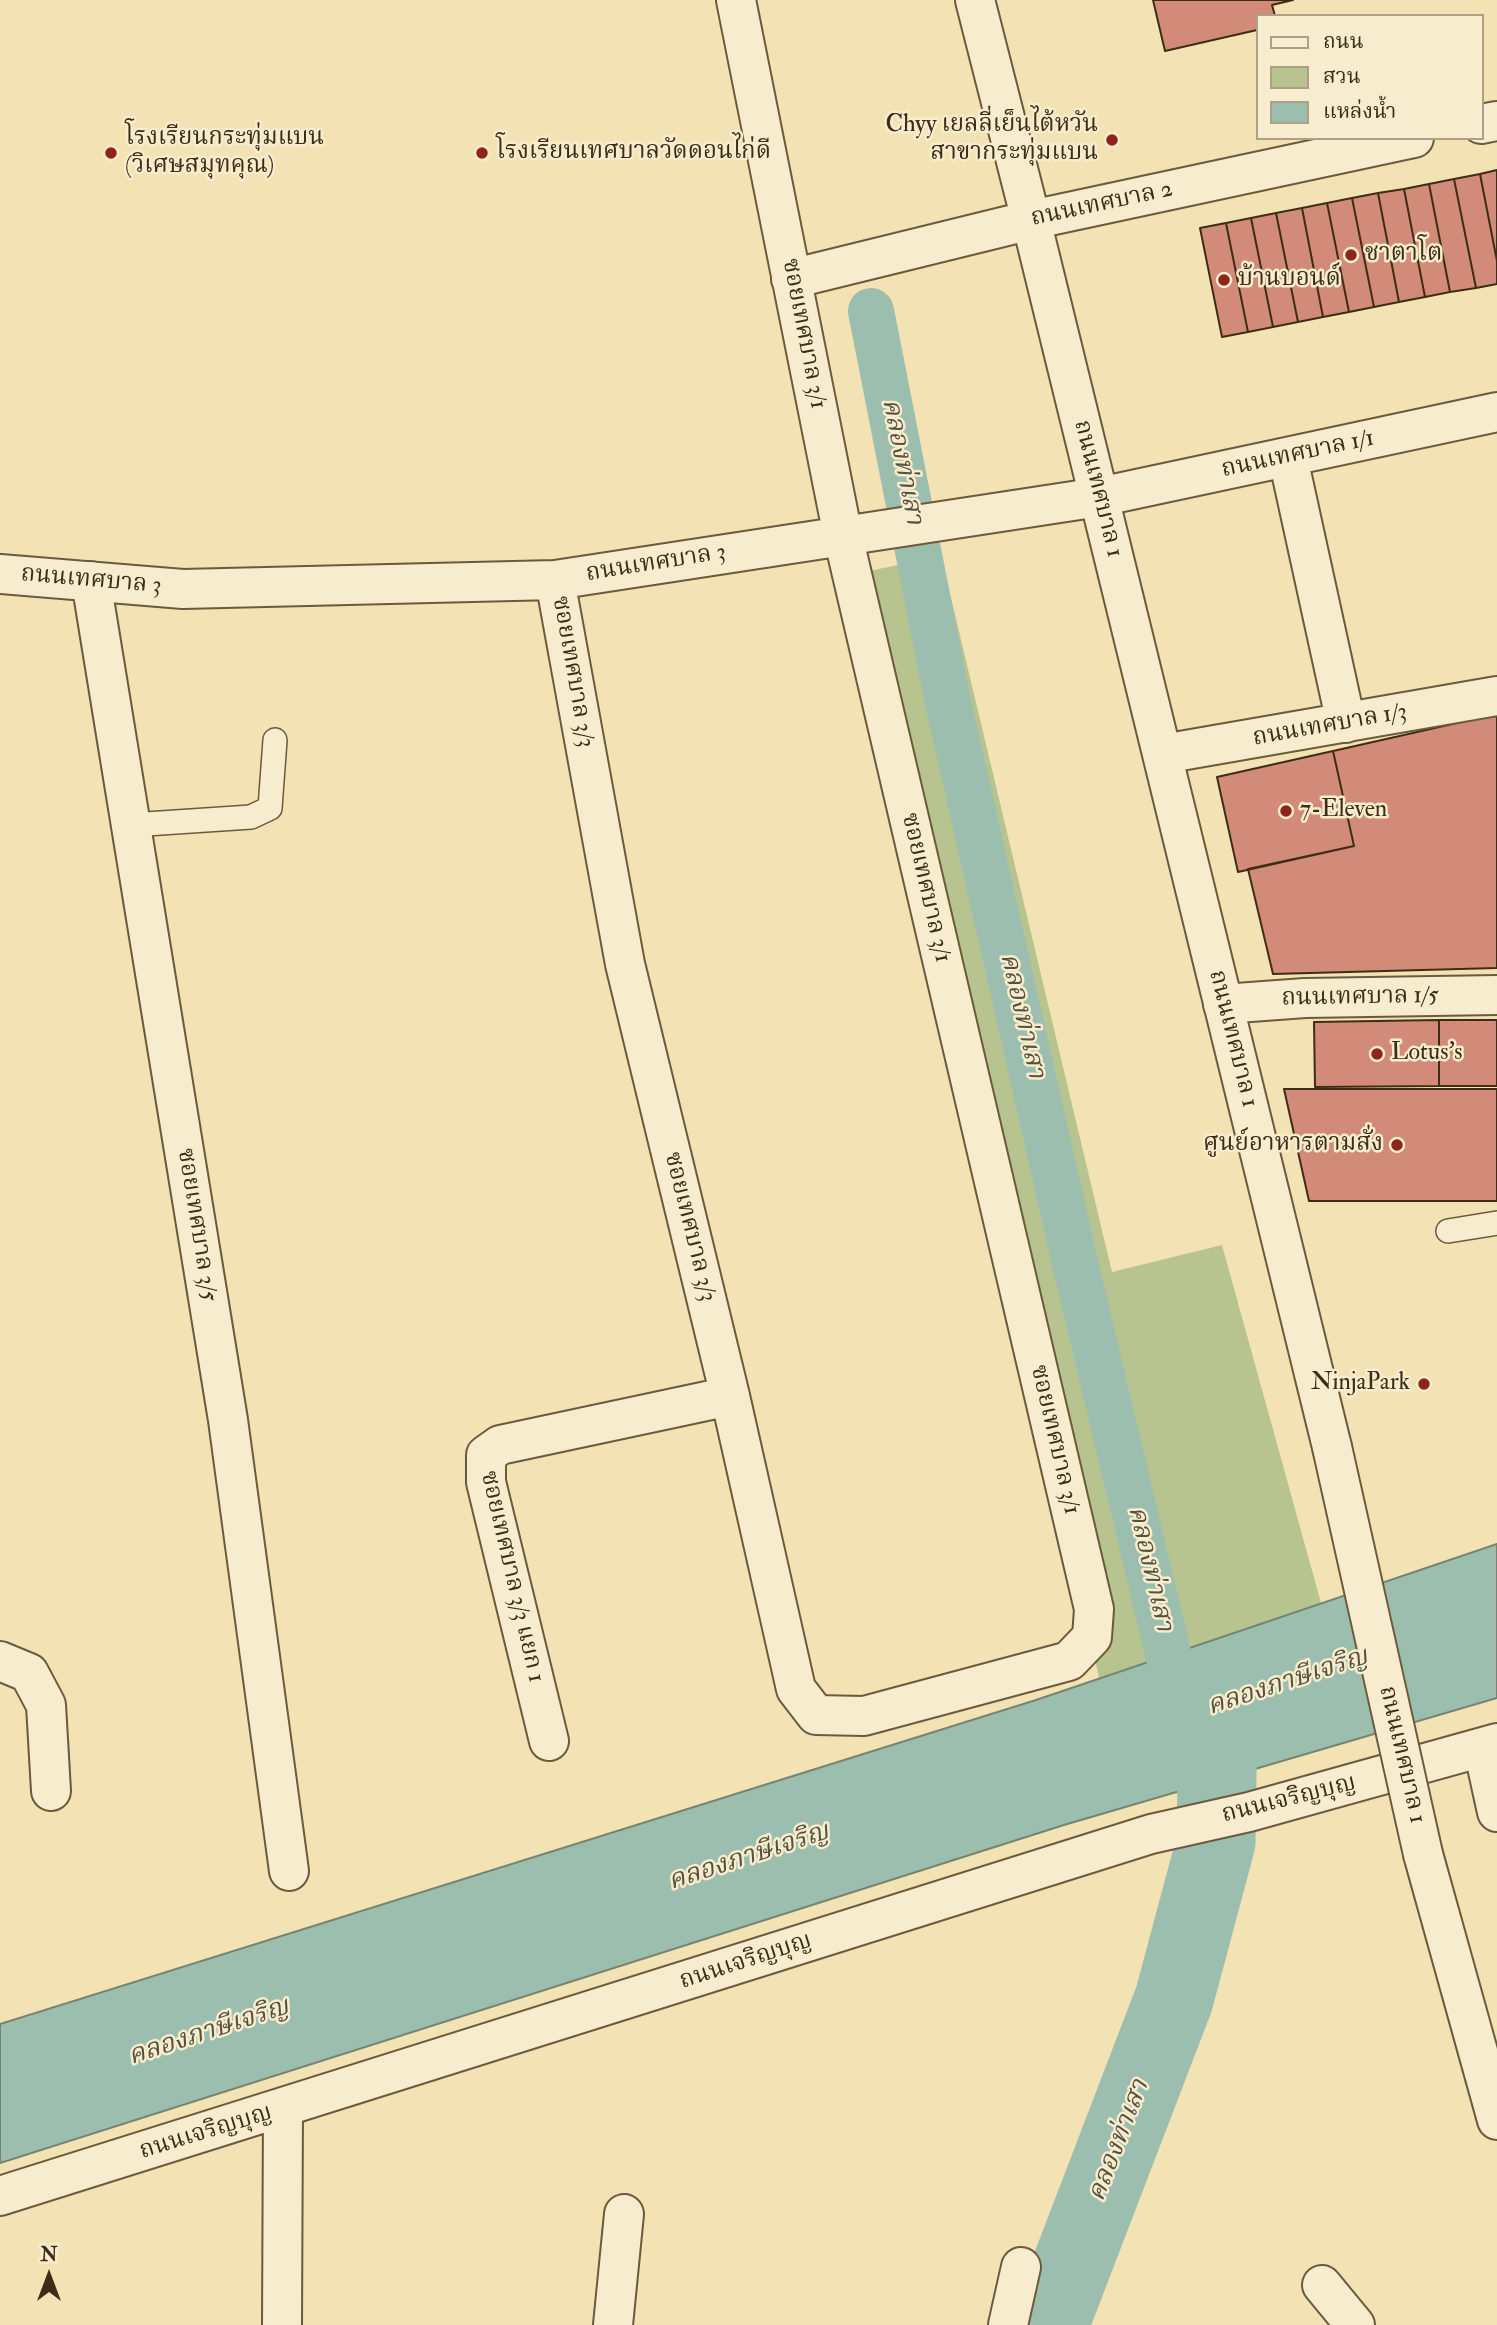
<!DOCTYPE html>
<meta charset="utf-8">
<style>
body{margin:0}
#map{position:relative;width:1497px;height:2325px;overflow:hidden;background:#f3e2b3;font-family:"IM FELL Double Pica","Noto Serif Thai",serif}
canvas{display:block}
.legend{position:absolute;left:1256px;top:14px;width:228px;height:126px;box-sizing:border-box;background:#f7ecce;border:2px solid #ada084;margin:0;padding:9px 12px;list-style:none;font-size:21px;color:#3e2d16}
.legend li{display:flex;align-items:center;gap:14px;height:35px}
.legend b{width:35px;border:2px solid #ada084}
.north{position:absolute;left:14px;top:2241px;width:70px;height:70px;-webkit-text-stroke:5px #f7ecce;paint-order:stroke;rotate:0deg;font-size:19px;font-weight:700;line-height:28px;text-align:center;color:#3e2d16}
.north::after{content:'';display:block;margin:auto;width:24px;height:32px;background:#3e2d16;clip-path:polygon(50% 0,100% 100%,50% 72%,0 100%)}
</style>
<div id="map">
<canvas width="1497" height="2325"></canvas>
<ul class="legend">
<li><b style="height:9px;background:#f7ecce"></b>ถนน</li>
<li><b style="height:19px;background:#b8c48f"></b>สวน</li>
<li><b style="height:19px;background:#9bbeae"></b>แหล่งน้ำ</li>
</ul>
<div class="north">N</div>
</div>
<script>
const ctx = document.querySelector('canvas').getContext('2d');
ctx.lineJoin = 'round';
function fillPath(path, color) { ctx.fillStyle = color; ctx.fill(path, 'evenodd'); }
const toPath = rows => new Path2D(rows.map(r => 'M' + r).join(''));
function trace(path, color, width, dash) { ctx.strokeStyle = color; ctx.lineWidth = width; ctx.lineCap = dash ? 'butt' : 'round'; ctx.setLineDash(dash || []); ctx.stroke(path); }
function write(font, color, halo, rows, align = 'center') {
  ctx.font = font + ' "IM FELL Double Pica","Noto Serif Thai",serif'; ctx.lineWidth = 5; ctx.setLineDash([]); ctx.textBaseline = 'middle'; ctx.strokeStyle = halo; ctx.fillStyle = color; for (const [text, x, y, turn = 0] of rows) {
    ctx.save(); ctx.translate(x, y); ctx.rotate((+turn || 0) * Math.PI / 180); ctx.textAlign = isNaN(turn) ? turn : align; if (halo) ctx.strokeText(text, 0, 0); ctx.fillText(text, 0, 0); ctx.restore();
  }
}
fillPath(toPath([
 [941,556,1112,1272,1222,1245,1321,1603,1099,1678,869,571]
]), '#b8c48f');
const water = toPath([
 [1497,1544,1497,1698,1064,1825,0,2163,0,2024,1036,1700,1497,1544]
]);
fillPath(water, '#9bbeae');
trace(water, '#768471', 2);
trace(toPath([
 [871,311,947,698,1075,1263,1183,1716]
]), '#9bbeae', 46);
trace(toPath([
 [1049,2325,1174,1999,1216,1842,1218,1707]
]), '#9bbeae', 79);
const building = toPath([
 [1153,0,1293,0,1272,5,1275,16,1257,16,1257,30,1165,51,1153,0],
 [1497,170,1497,261,1480,174,1497,170],
 [1480,174,1497,261,1497,284,1476,288,1454,179,1480,174],
 [1454,179,1476,288,1450,292,1429,184,1454,179],
 [1429,184,1450,292,1425,297,1404,189,1429,184],
 [1404,189,1425,297,1399,302,1378,193,1404,189],
 [1378,193,1399,302,1374,307,1352,198,1378,193],
 [1352,198,1374,307,1349,312,1327,203,1352,198],
 [1327,203,1349,312,1323,317,1302,208,1327,203],
 [1302,208,1323,317,1298,322,1276,213,1302,208],
 [1276,213,1298,322,1273,327,1251,218,1276,213],
 [1251,218,1273,327,1248,332,1226,223,1251,218],
 [1226,223,1248,332,1222,337,1200,228,1226,223],
 [1497,714,1497,968,1273,974,1248,869,1354,846,1333,751,1497,714],
 [1333,751,1354,846,1238,872,1217,777,1333,751],
 [1439,1020,1439,1086,1315,1087,1314,1022,1439,1020],
 [1439,1020,1497,1020,1497,1086,1439,1086,1439,1020],
 [1284,1089,1497,1089,1497,1201,1309,1201,1284,1089]
]);
fillPath(building, '#d28b79');
trace(building, '#3e2d16', 2);
const service = toPath([
 [131,825,251,817,270,808,275,740],
 [1448,1231,1497,1223]
]);
const minor = toPath([
 [791,279,1031,220,975,0],
 [1288,458,1346,723],
 [0,574,183,589,555,580,1099,497,1497,412],
 [555,580,625,964,730,1396,796,1689,816,1715,864,1716,1069,1661,1092,1637,1094,1609,843,536,736,0],
 [91,581,228,1420,289,1871],
 [1163,754,1497,696],
 [1223,1004,1305,998,1497,995],
 [0,1661,29,1673,46,1705,51,1791],
 [549,1741,486,1482,486,1455,500,1445,730,1396],
 [1483,1748,1497,1812],
 [0,2196,1151,1834,1249,1812,1497,1743],
 [1322,2285,1355,2325],
 [282,2325,283,2109],
 [613,2325,624,2214],
 [1008,2325,1021,2267]
]);
const tertiary = toPath([
 [1481,124,1497,121],
 [1332,1447,1031,220,1414,138],
 [1423,1854,1497,2120]
]);
trace(service, '#6b5a3d', 26);
trace(minor, '#6b5a3d', 42);
trace(tertiary, '#6b5a3d', 42);
trace(service, '#f7ecce', 23);
trace(minor, '#f7ecce', 38);
trace(tertiary, '#f7ecce', 38);
const tertiaryBridge = toPath([
 [1332,1447,1423,1854]
]);
trace(tertiaryBridge, '#6b5a3d', 42, []);
trace(tertiaryBridge, '#f7ecce', 38);
for (const [x, y, r, color] of [
 [1112,140,7,"#8f2418"],
 [111,153,7,"#8f2418"],
 [482,153,7,"#8f2418"],
 [1351,255,7,"#8f2418"],
 [1224,280,7,"#8f2418"],
 [1286,811,7,"#8f2418"],
 [1377,1054,7,"#8f2418"],
 [1397,1145,7,"#8f2418"],
 [1424,1384,7,"#8f2418"]
]) { const dot = new Path2D(); dot.arc(x, y, r, 0, 2 * Math.PI); ctx.fillStyle = color; ctx.fill(dot); trace(dot, '#f7ecce', 2.5); }
write('24px', '#3e2d16', '#f7ecce', [
 ["Chyy เยลลี่เย็นไต้หวัน",1098,126,"right"],
 ["สาขากระทุ่มแบน",1098,154,"right"],
 ["โรงเรียนกระทุ่มแบน",125,139],
 ["(วิเศษสมุทคุณ)",125,167],
 ["โรงเรียนเทศบาลวัดดอนไก่ดี",496,153],
 ["ชาตาโต",1365,255],
 ["บ้านบอนด์",1238,280],
 ["7-Eleven",1300,811],
 ["Lotus's",1391,1054],
 ["ศูนย์อาหารตามสั่ง",1383,1145,"right"],
 ["NinjaPark",1410,1384,"right"]
], 'left');
write('24px', '#3e2d16', '#f7ecce', [
 ["ถนนเทศบาล 2",1102,205,-12],
 ["ซอยเทศบาล 3/1",803,334,79],
 ["ถนนเทศบาล 1/1",1298,455,-12],
 ["ถนนเทศบาล 1",1097,489,76],
 ["ถนนเทศบาล 3",656,564,-9],
 ["ถนนเทศบาล 3",91,581,5],
 ["ซอยเทศบาล 3/3",572,672,80],
 ["ถนนเทศบาล 1/3",1330,726,-10],
 ["ซอยเทศบาล 3/1",925,888,77],
 ["ถนนเทศบาล 1/5",1360,998,-1],
 ["ถนนเทศบาล 1",1232,1039,76],
 ["ซอยเทศบาล 3/5",196,1225,81],
 ["ซอยเทศบาล 3/3",689,1227,76],
 ["ซอยเทศบาล 3/1",1054,1440,77],
 ["ซอยเทศบาล 3/3 แยก 1",511,1577,77],
 ["ถนนเทศบาล 1",1401,1755,77],
 ["ถนนเจริญบุญ",1289,1800,-14],
 ["ถนนเจริญบุญ",746,1962,-18],
 ["ถนนเจริญบุญ",206,2133,-17]
]);
write('italic 26px', '#55513c', '#f7ecce', [
 ["คลองท่าเสา",901,462,79],
 ["คลองท่าเสา",1021,1016,77],
 ["คลองท่าเสา",1149,1569,77],
 ["คลองภาษีเจริญ",1288,1683,-18],
 ["คลองภาษีเจริญ",749,1858,-18],
 ["คลองภาษีเจริญ",209,2033,-18],
 ["คลองท่าเสา",1120,2141,-69]
]);
</script>
